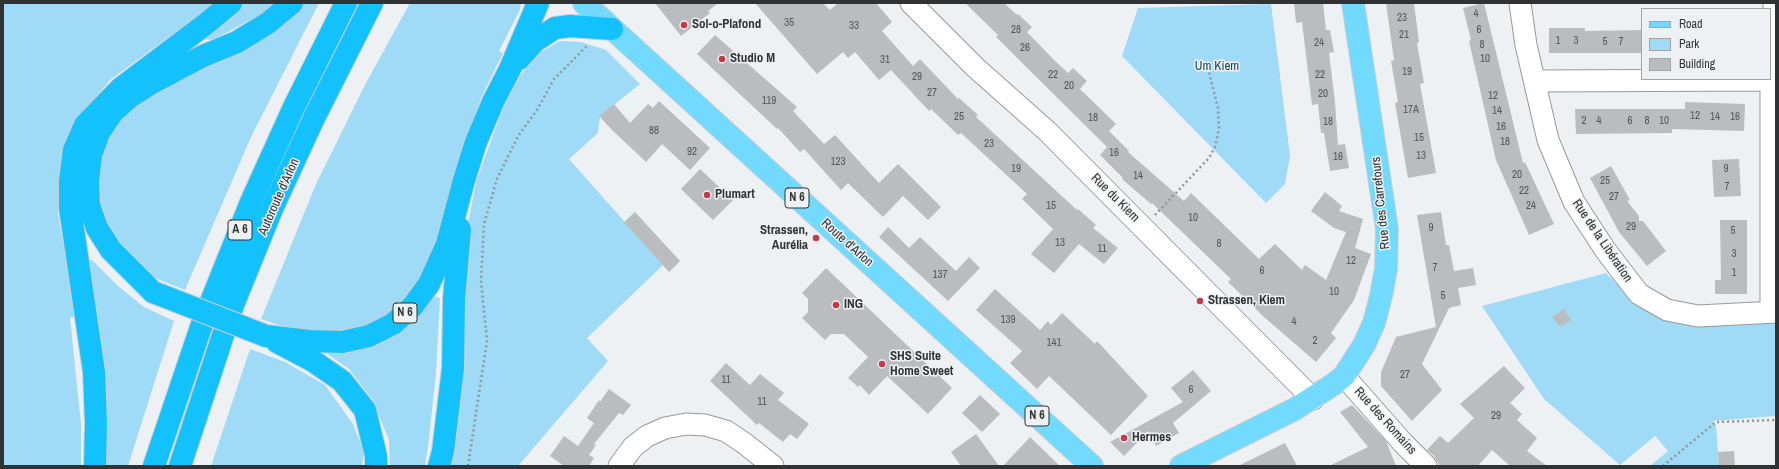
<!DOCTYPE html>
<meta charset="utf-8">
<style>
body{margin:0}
#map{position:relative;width:1779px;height:469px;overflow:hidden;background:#edf1f3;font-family:"Archivo Narrow",sans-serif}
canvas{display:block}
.frame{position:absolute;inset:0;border:4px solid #313233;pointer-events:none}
.legend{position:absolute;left:1641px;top:8px;width:130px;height:72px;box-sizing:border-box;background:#edf1f3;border:1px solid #a2a5a6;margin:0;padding:5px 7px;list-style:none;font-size:12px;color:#313233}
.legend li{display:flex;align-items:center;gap:8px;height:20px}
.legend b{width:20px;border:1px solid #a2a5a6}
</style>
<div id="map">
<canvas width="1779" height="469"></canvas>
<div class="frame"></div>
<ul class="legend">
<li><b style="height:5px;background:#71dafe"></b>Road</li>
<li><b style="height:11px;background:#9fdaf7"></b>Park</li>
<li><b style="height:11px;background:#b9bdbf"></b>Building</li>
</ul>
</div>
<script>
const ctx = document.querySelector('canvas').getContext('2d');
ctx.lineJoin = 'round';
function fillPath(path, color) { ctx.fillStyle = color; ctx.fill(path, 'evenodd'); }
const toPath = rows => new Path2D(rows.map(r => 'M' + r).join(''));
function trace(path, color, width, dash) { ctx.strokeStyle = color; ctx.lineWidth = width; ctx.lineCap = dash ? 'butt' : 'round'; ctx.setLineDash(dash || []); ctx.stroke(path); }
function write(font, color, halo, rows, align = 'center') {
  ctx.font = font + ' "Archivo Narrow",sans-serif'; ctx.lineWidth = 3; ctx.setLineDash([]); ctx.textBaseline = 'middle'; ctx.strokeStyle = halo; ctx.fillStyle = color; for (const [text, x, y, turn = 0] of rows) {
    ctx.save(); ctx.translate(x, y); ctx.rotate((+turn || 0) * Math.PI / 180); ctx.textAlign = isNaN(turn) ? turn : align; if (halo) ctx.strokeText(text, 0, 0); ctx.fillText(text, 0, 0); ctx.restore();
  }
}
fillPath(toPath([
 [3,3,213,3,200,14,110,80,78,119,60,179,58,213,75,317,70,318,81,424,81,466,3,466],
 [242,3,274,3,259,15,213,40,202,39],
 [304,3,319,3,251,137,185,290,160,280,139,268,117,249,98,205,99,157,118,119,155,90,241,51],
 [410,3,521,3,520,10,499,51,503,53,481,98,465,141,453,178,439,243,423,282,389,319,341,335,297,331,261,319,316,184,367,81],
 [1271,4,1290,156,1285,184,1266,203,1122,56,1138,8],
 [560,41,581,42,606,50,640,84,600,116,598,133,569,159,663,265,587,338,608,361,518,466,451,466,454,449,468,225,476,182,503,108,520,76,537,54],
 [92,260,118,286,144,307,174,321,128,466,103,466,86,262],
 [1606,273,1637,304,1651,313,1671,322,1692,326,1776,323,1776,416,1713,421,1716,426,1719,466,1650,466,1668,451,1655,436,1620,465,1544,399,1482,306],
 [431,295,440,298,436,373,428,447,425,466,390,466,389,440,372,399,349,369,323,351],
 [250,349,285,362,325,385,353,424,364,452,362,466,211,466]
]), '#9fdaf7');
fillPath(toPath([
 [655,3,718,3,708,11,710,13,681,36],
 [755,3,823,3,830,10,838,3,876,3,892,22,882,31,913,66,920,59,958,99,959,98,978,115,976,117,1077,210,1078,209,1096,225,1093,228,1118,248,1104,264,1079,244,1054,273,1031,254,1053,229,1022,199,1027,194,961,133,958,135,931,109,929,111,891,70,879,80,855,52,848,58,843,52,817,74],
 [965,3,1004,3,1017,15,1018,14,1032,27,1027,32,1054,60,1068,73,1073,68,1087,81,1080,89,1116,124,1109,131,1129,151,1128,152,1184,201,1191,193,1259,259,1275,244,1302,270,1305,265,1326,280,1346,232,1334,228,1311,211,1325,192,1342,206,1339,211,1363,219,1355,248,1371,254,1354,300,1331,333,1336,338,1316,362,1264,317,1228,282,1231,279,1152,203,1151,204,1122,179,1123,178,1100,155,1107,147,996,37,998,35],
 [1294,3,1323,3,1326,30,1330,30,1334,52,1329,53,1335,102,1338,145,1345,144,1349,168,1330,171,1324,133,1321,133,1318,104,1312,105,1302,22,1296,23],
 [1386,3,1414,3,1419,42,1417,43,1424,83,1420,84,1436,173,1408,178,1395,103,1398,102,1391,61,1394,60],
 [1484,3,1523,163,1525,162,1554,224,1529,235,1496,160,1469,41,1471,40,1463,8],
 [1549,28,1585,28,1585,31,1642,30,1642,53,1549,53],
 [715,35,797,107,793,111,824,144,835,135,879,183,898,164,941,207,928,220,903,196,883,217,848,183,841,190,804,149,800,152,778,128,777,129,697,54],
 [659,101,710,148,690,170,662,144,646,162,612,130,599,116,614,104,630,123,648,104,653,108],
 [1685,102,1745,104,1744,131,1672,129,1672,133,1576,134,1575,109,1685,109],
 [1739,159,1741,196,1714,197,1712,160],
 [1611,166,1630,200,1627,201,1639,216,1639,221,1643,221,1666,251,1647,266,1619,232,1590,178],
 [700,169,733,200,713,220,681,189],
 [635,212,680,261,669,272,624,222],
 [1441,212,1446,245,1449,245,1454,271,1473,268,1476,285,1458,288,1461,305,1449,308,1422,364,1442,390,1412,421,1381,386,1381,372,1396,337,1436,327,1417,215],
 [1720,220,1747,220,1747,294,1715,294,1715,280,1721,280],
 [888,227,909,248,920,237,956,271,969,257,980,268,948,301,879,237],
 [826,268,952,388,928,414,887,376,869,395,860,385,858,387,848,378,868,357,844,334,831,334,825,340,802,318,808,312,808,299,802,293],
 [995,289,1040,330,1048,321,1051,325,1062,313,1095,344,1097,341,1148,396,1111,435,1049,376,1037,389,1010,363,1022,351,976,310],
 [1564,309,1571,320,1560,327,1552,317],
 [726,363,750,385,760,374,784,393,778,400,809,424,797,439,790,434,783,442,759,423,757,425,710,381],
 [1504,366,1525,388,1510,403,1522,414,1517,420,1537,438,1527,451,1547,466,1510,466,1492,450,1478,466,1440,466,1434,456,1427,450,1440,436,1448,443,1474,418,1460,404],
 [1193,370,1211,391,1173,423,1179,433,1156,446,1148,431,1124,456,1110,442,1183,402,1171,388],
 [609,389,631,405,623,415,619,413,594,444,596,445,589,455,594,458,589,466,564,466,550,456,564,436,578,446,594,423,587,418,599,400,600,402],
 [980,395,1000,414,982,432,962,413],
 [1352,405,1386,441,1396,466,1329,466,1368,447,1340,412],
 [976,434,999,466,961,466,951,452],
 [1030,437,1060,466,1003,466],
 [1285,443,1297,466,1238,466],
 [1734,451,1735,465,1719,466,1718,452]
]), '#b9bdbf');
const minor = toPath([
 [911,3,976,68,1047,131,1313,399],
 [1520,3,1526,45,1548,140,1574,202,1606,251,1639,294,1667,310,1698,316,1776,312],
 [1535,81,1771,80],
 [1771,312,1771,80,1774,3],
 [1344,376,1403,443,1426,466],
 [619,466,633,447,647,436,665,428,686,424,705,425,726,431,744,443,773,466]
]);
const major = toPath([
 [584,3,1092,466],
 [1181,466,1295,409,1334,384,1344,376,1355,359,1364,345,1374,323,1381,296,1386,269,1387,229,1353,3]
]);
const highway = toPath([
 [519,59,535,41,555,28,570,26,612,29],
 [153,292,111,250,97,228,89,205,88,181,91,155,99,133,113,112,130,97,152,83,203,56,237,42,268,23,292,3],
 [266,336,309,341,342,342,369,336,393,324,413,306,429,284,447,244,464,180,476,142,493,102,510,69,538,3],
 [277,342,313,361,342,381,365,410,376,456,376,466],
 [95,466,96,423,94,372,70,208,70,181,74,150,85,125,121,88,207,23,231,3],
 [154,466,202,324,251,202,294,107,346,3],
 [180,466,233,305,272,209,314,118,372,3],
 [439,466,443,451,453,368,454,299,460,229]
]);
trace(minor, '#979a9c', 23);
trace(major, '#cecece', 24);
trace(highway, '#cecece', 24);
trace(toPath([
 [1155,215,1209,158,1215,147,1219,128,1218,108,1208,68],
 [468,466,487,341,481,281,484,224,497,179,518,136,537,110,554,79,587,46],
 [1663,466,1716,422,1776,420]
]), '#929597', 2.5, [2, 3]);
trace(minor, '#fff', 21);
trace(major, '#71dafe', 22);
trace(highway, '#13c2fd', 22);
const highwayBridge = toPath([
 [153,292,266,336]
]);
trace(highwayBridge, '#cecece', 24, []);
trace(highwayBridge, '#13c2fd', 22);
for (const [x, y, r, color] of [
 [684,25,4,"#c83847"],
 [722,59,4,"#c83847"],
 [707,195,4,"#c83847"],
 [816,238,4,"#c83847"],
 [1200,301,4,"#c83847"],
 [836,305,4,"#c83847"],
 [882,364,4,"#c83847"],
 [1124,438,4,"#c83847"]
]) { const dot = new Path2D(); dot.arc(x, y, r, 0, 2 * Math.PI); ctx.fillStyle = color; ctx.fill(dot); trace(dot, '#edf1f3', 1.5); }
write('11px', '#535556', null, [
 ["4",1476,14],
 ["23",1402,18],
 ["35",789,23],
 ["33",854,26],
 ["28",1016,30],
 ["6",1479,30],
 ["21",1404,35],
 ["1",1558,41],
 ["3",1576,41],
 ["5",1605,42],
 ["7",1621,42],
 ["24",1319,43],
 ["8",1482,45],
 ["26",1025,48],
 ["10",1485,59],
 ["31",885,60],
 ["19",1407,72],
 ["22",1053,75],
 ["22",1320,75],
 ["29",917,77],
 ["20",1069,86],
 ["27",932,93],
 ["20",1323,94],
 ["12",1493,96],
 ["119",769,101],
 ["17A",1411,110],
 ["14",1497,111],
 ["12",1695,116],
 ["25",959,117],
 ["14",1715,117],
 ["16",1735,117],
 ["18",1093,118],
 ["2",1584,121],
 ["4",1599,121],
 ["6",1630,121],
 ["8",1647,121],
 ["10",1664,121],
 ["18",1328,122],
 ["16",1501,127],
 ["88",654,131],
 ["15",1419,138],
 ["18",1505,142],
 ["23",989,144],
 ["92",692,152],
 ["16",1114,153],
 ["13",1421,156],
 ["16",1338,157],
 ["123",838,162],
 ["19",1016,169],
 ["9",1726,169],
 ["20",1517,175],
 ["14",1138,176],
 ["25",1605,181],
 ["7",1727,187],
 ["22",1524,191],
 ["27",1614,197],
 ["15",1051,206],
 ["24",1531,206],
 ["10",1193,218],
 ["29",1631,227],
 ["9",1431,228],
 ["5",1733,231],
 ["13",1060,243],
 ["8",1219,244],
 ["11",1102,249],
 ["3",1734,254],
 ["12",1351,261],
 ["7",1435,268],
 ["6",1262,271],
 ["1",1734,273],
 ["137",940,275],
 ["10",1334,292],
 ["5",1443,296],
 ["139",1008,320],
 ["4",1294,322],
 ["2",1315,341],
 ["141",1054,343],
 ["27",1405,375],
 ["11",726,380],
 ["6",1191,390],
 ["11",762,402],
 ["29",1496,416]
]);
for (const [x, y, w] of [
 [797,198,24],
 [240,230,24],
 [405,313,24],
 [1037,416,24]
]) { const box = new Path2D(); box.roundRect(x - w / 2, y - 10, w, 20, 3); ctx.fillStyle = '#edf1f3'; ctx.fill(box); trace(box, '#313233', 1); }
write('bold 12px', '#313233', null, [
 ["N 6",797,198],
 ["A 6",240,230],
 ["N 6",405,313],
 ["N 6",1037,416]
]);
write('bold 13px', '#313233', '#edf1f3', [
 ["Sol-o-Plafond",692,25],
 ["Studio M",730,59],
 ["Plumart",715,195],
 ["Strassen,",808,231,"right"],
 ["Aurélia",808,246,"right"],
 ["Strassen, Kiem",1208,301],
 ["ING",844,305],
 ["SHS Suite",890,357],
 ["Home Sweet",890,372],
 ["Hermes",1132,438]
], 'left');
write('13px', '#113f51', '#edf1f3', [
 ["Um Kiem",1217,67]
]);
write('13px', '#313233', '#edf1f3', [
 ["Autoroute d'Arlon",279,197,-66],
 ["Rue du Kiem",1115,198,45],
 ["Rue des Carrefours",1381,203,-96],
 ["Rue de la Libération",1602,241,56],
 ["Route d'Arlon",847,243,42],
 ["Rue des Romains",1385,421,48]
]);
</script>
